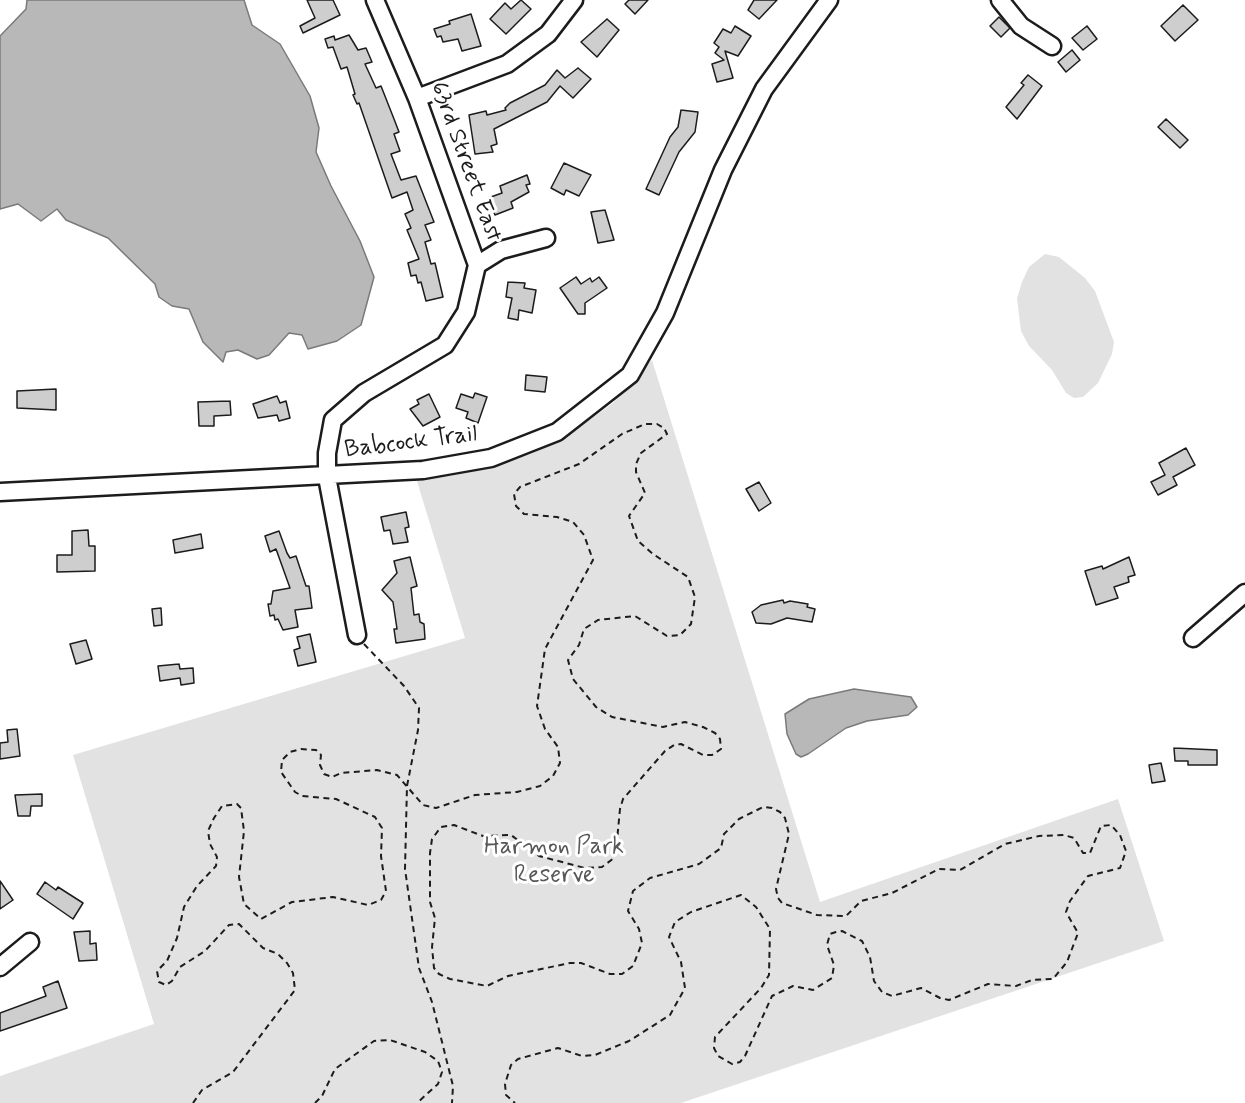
<!DOCTYPE html>
<style>
body{margin:0}
canvas{display:block;background:#fff}
</style>
<canvas width="1245" height="1103"></canvas>
<script>
const ctx = document.querySelector('canvas').getContext('2d');
ctx.lineJoin = 'round';
function fillPath(path, color) { ctx.fillStyle = color; ctx.fill(path, 'evenodd'); }
const toPath = rows => new Path2D(rows.map(r => 'M' + r).join(''));
function trace(path, color, width, dash) { ctx.strokeStyle = color; ctx.lineWidth = width; ctx.lineCap = dash ? 'butt' : 'round'; ctx.setLineDash(dash || []); ctx.stroke(path); }
function write(font, color, halo, rows, align = 'center') {
  ctx.font = font + ' Mynerve,sans-serif'; ctx.lineWidth = 6; ctx.setLineDash([]); ctx.textBaseline = 'middle'; ctx.strokeStyle = halo; ctx.fillStyle = color; for (const [text, x, y, turn = 0] of rows) {
    ctx.save(); ctx.translate(x, y); ctx.rotate((+turn || 0) * Math.PI / 180); ctx.textAlign = isNaN(turn) ? turn : align; if (halo) ctx.strokeText(text, 0, 0); ctx.fillText(text, 0, 0); ctx.restore();
  }
}
fillPath(toPath([
 [1045,254,1059,257,1085,278,1095,291,1114,342,1112,354,1098,383,1083,397,1074,398,1066,393,1052,370,1029,346,1021,331,1017,298,1022,282,1029,267],
 [652,360,820,902,1118,799,1164,941,681,1103,0,1103,0,1076,154,1024,73,755,465,638,416,478,450,476,494,466,531,454,563,439,613,403]
]), '#e2e2e2');
const water = toPath([
 [27,0,244,0,252,25,280,44,310,96,319,128,316,152,331,186,360,241,374,277,361,325,337,341,308,349,302,335,289,333,269,355,257,359,238,350,226,352,223,362,203,342,189,309,172,306,159,297,155,284,108,238,66,220,57,209,41,221,18,204,0,209,0,36,26,9,27,0],
 [854,689,911,697,917,707,908,715,867,721,846,728,808,754,801,757,796,754,787,734,785,714,809,699,854,689]
]);
fillPath(water, '#b8b8b8');
trace(water, '#7a7a7a', 1.5);
const building = toPath([
 [307,0,333,0,340,15,303,33,300,26,315,18,307,0],
 [521,0,531,9,506,34,490,19,505,3,511,9,521,0],
 [629,0,648,0,635,14,625,4,629,0],
 [754,0,777,0,759,19,748,10,754,0],
 [1183,5,1198,20,1175,41,1161,26,1183,5],
 [471,14,481,46,462,51,458,39,443,42,441,36,437,37,434,29,450,24,449,21,471,14],
 [999,17,1010,28,1001,37,990,26,999,17],
 [607,19,619,30,597,57,581,42,607,19],
 [735,26,751,36,738,56,725,51,733,78,717,82,712,64,724,60,715,53,719,47,714,43,723,29,731,33,735,26],
 [1087,26,1097,39,1083,50,1072,38,1087,26],
 [349,35,358,50,366,48,372,62,365,64,376,88,381,86,394,119,399,132,394,134,400,151,391,154,401,180,416,176,434,222,425,225,431,240,425,242,431,264,435,263,443,297,426,301,421,282,418,283,416,275,411,276,408,263,419,259,407,230,411,228,405,214,413,210,407,192,392,198,359,103,357,104,353,95,355,94,347,67,341,69,333,47,328,48,325,39,334,36,335,40,349,35],
 [1072,50,1080,60,1066,72,1058,62,1072,50],
 [578,68,591,79,573,98,560,86,547,102,494,129,497,144,491,146,493,152,475,154,469,115,486,111,487,115,506,110,505,108,510,103,545,85,557,70,565,78,578,68],
 [1028,75,1042,86,1017,119,1006,107,1024,85,1021,83,1028,75],
 [681,110,698,112,695,132,679,152,659,195,646,189,670,137,678,127,681,110],
 [1166,119,1188,140,1180,148,1158,127,1166,119],
 [564,163,591,175,579,196,566,190,564,195,551,188,564,163],
 [527,175,530,184,526,185,529,192,511,202,513,208,495,215,488,198,502,193,500,186,527,175],
 [605,210,614,240,598,243,591,212,605,210],
 [576,277,581,284,590,278,592,282,599,277,607,288,585,303,585,314,578,314,560,288,576,277],
 [508,282,525,283,524,288,536,290,532,313,519,310,518,320,508,318,512,298,506,297,508,282],
 [526,375,547,377,545,392,525,390,526,375],
 [56,389,56,410,17,408,17,391,56,389],
 [475,393,487,397,478,423,466,418,468,412,456,408,461,394,473,398,475,393],
 [429,394,440,417,423,426,410,409,419,404,417,400,429,394],
 [277,396,280,403,286,401,290,418,279,421,277,415,258,418,253,404,277,396],
 [230,401,231,415,214,416,214,426,199,426,198,402,230,401],
 [1186,448,1195,465,1173,477,1177,485,1158,495,1151,482,1165,475,1159,463,1186,448],
 [759,482,771,503,759,511,746,489,759,482],
 [406,512,409,527,405,528,408,542,393,544,390,530,384,531,381,517,406,512],
 [88,530,89,546,95,546,95,571,57,572,57,555,72,555,72,531,88,530],
 [279,531,287,553,290,558,296,556,306,586,309,586,312,608,295,610,298,627,283,630,278,619,275,620,274,615,270,616,268,604,271,604,273,591,290,588,276,549,270,552,265,536,279,531],
 [201,534,203,548,175,553,173,540,201,534],
 [410,557,417,586,411,588,414,615,419,614,420,622,424,624,425,639,396,643,394,629,397,629,393,602,382,590,397,573,394,561,410,557],
 [1129,557,1135,575,1128,577,1129,582,1114,587,1118,598,1096,605,1085,571,1102,566,1103,569,1129,557],
 [783,600,784,603,790,601,808,604,807,607,815,609,812,622,787,618,771,624,756,623,752,612,761,605,783,600],
 [161,608,162,625,154,626,152,609,161,608],
 [310,634,316,662,298,666,294,650,300,648,297,637,310,634],
 [86,640,92,659,76,664,70,644,86,640],
 [179,664,180,669,193,668,194,683,181,685,180,678,160,681,158,666,179,664],
 [17,729,20,756,0,759,0,743,8,742,7,730,17,729],
 [1174,748,1217,750,1217,765,1188,765,1188,761,1175,761,1174,748],
 [1161,763,1165,781,1152,783,1149,765,1161,763],
 [42,794,42,806,31,806,30,816,18,816,15,795,42,794],
 [0,881,13,900,0,909,0,881],
 [45,882,56,890,58,887,83,903,73,919,37,894,45,882],
 [90,931,90,944,96,943,97,960,79,961,74,932,90,931],
 [58,981,67,1008,0,1031,0,1013,46,996,43,987,58,981]
]);
fillPath(building, '#cecece');
trace(building, '#1c1c1c', 1.5);
const minor = toPath([
 [1000,0,1021,26,1052,46],
 [417,98,507,64,548,34,574,0],
 [477,265,501,250,546,238],
 [0,492,423,470,491,458,557,432,630,375,665,313,723,170,764,89,829,0],
 [357,635,327,477,327,453,333,420,364,393,445,345,466,312,477,265,417,98,375,0],
 [1193,638,1245,593],
 [0,967,30,942]
]);
trace(minor, '#1c1c1c', 21);
trace(toPath([
 [364,644,404,686,419,708,418,730,407,786,405,869,419,968,432,1002,453,1086,452,1103],
 [193,1103,202,1090,233,1072,295,990,293,973,287,963,278,954,263,948,239,924,229,925,205,951,180,967,172,981,166,985,159,982,157,971,167,961,177,938,184,907,197,886,216,866,217,857,210,844,208,831,214,818,222,806,237,804,241,808,244,831,239,877,244,904,261,919,292,902,333,897,368,905,381,900,386,891,381,856,382,828,375,817,336,799,302,796,295,792,281,772,282,760,290,752,301,749,316,750,321,755,320,765,324,774,332,777,341,773,377,770,397,775,423,805,436,808,475,795,517,792,540,786,553,776,560,763,558,747,545,729,537,706,545,649,593,560,584,535,573,522,557,517,524,514,516,506,514,494,520,487,579,464,622,434,645,424,657,424,664,428,667,434,641,453,636,464,636,472,645,493,629,516,638,541,653,554,688,577,695,597,691,624,680,635,667,636,635,616,598,620,584,629,579,645,568,660,573,679,596,707,612,717,663,727,685,722,703,727,715,733,720,739,721,749,712,755,703,755,681,744,674,745,665,751,623,799,620,809,616,851,614,858,602,867,585,868,539,856,511,835,483,836,454,825,441,827,432,839,430,853,430,902,435,918,432,947,434,968,439,974,450,979,487,986,508,976,570,963,581,963,610,974,622,974,633,966,642,943,639,929,628,911,633,891,650,878,699,864,721,848,724,834,739,819,763,807,772,808,780,812,785,818,789,834,776,889,778,898,782,903,817,915,846,916,861,901,892,893,939,869,960,870,1005,844,1039,836,1064,835,1074,838,1083,853,1090,853,1101,826,1111,825,1120,835,1126,851,1120,868,1088,876,1070,901,1066,912,1078,933,1067,962,1053,979,1032,980,1016,986,988,984,949,1000,940,998,921,988,892,996,882,992,874,981,870,957,862,941,842,931,836,932,830,934,827,945,834,965,832,978,813,990,793,986,772,996,745,1056,740,1062,732,1064,718,1056,714,1048,715,1037,761,988,769,975,770,929,756,907,741,895,691,912,675,922,669,937,681,962,685,988,670,1015,629,1041,595,1055,582,1056,558,1048,518,1059,511,1065,505,1084,506,1095,515,1103],
 [315,1103,322,1096,335,1069,374,1041,390,1040,425,1052,438,1061,442,1072,438,1084,417,1103]
]), '#1c1c1c', 2, [6, 4.5]);
trace(minor, '#fff', 16);
write('24px', '#1c1c1c', '#fff', [
 ["63rd Street East",465,162,70],
 ["Babcock Trail",411,443,-7]
]);
write('24px', '#575757', '#fff', [
 ["Harmon Park",554,848],
 ["Reserve",554,876]
]);
</script>
